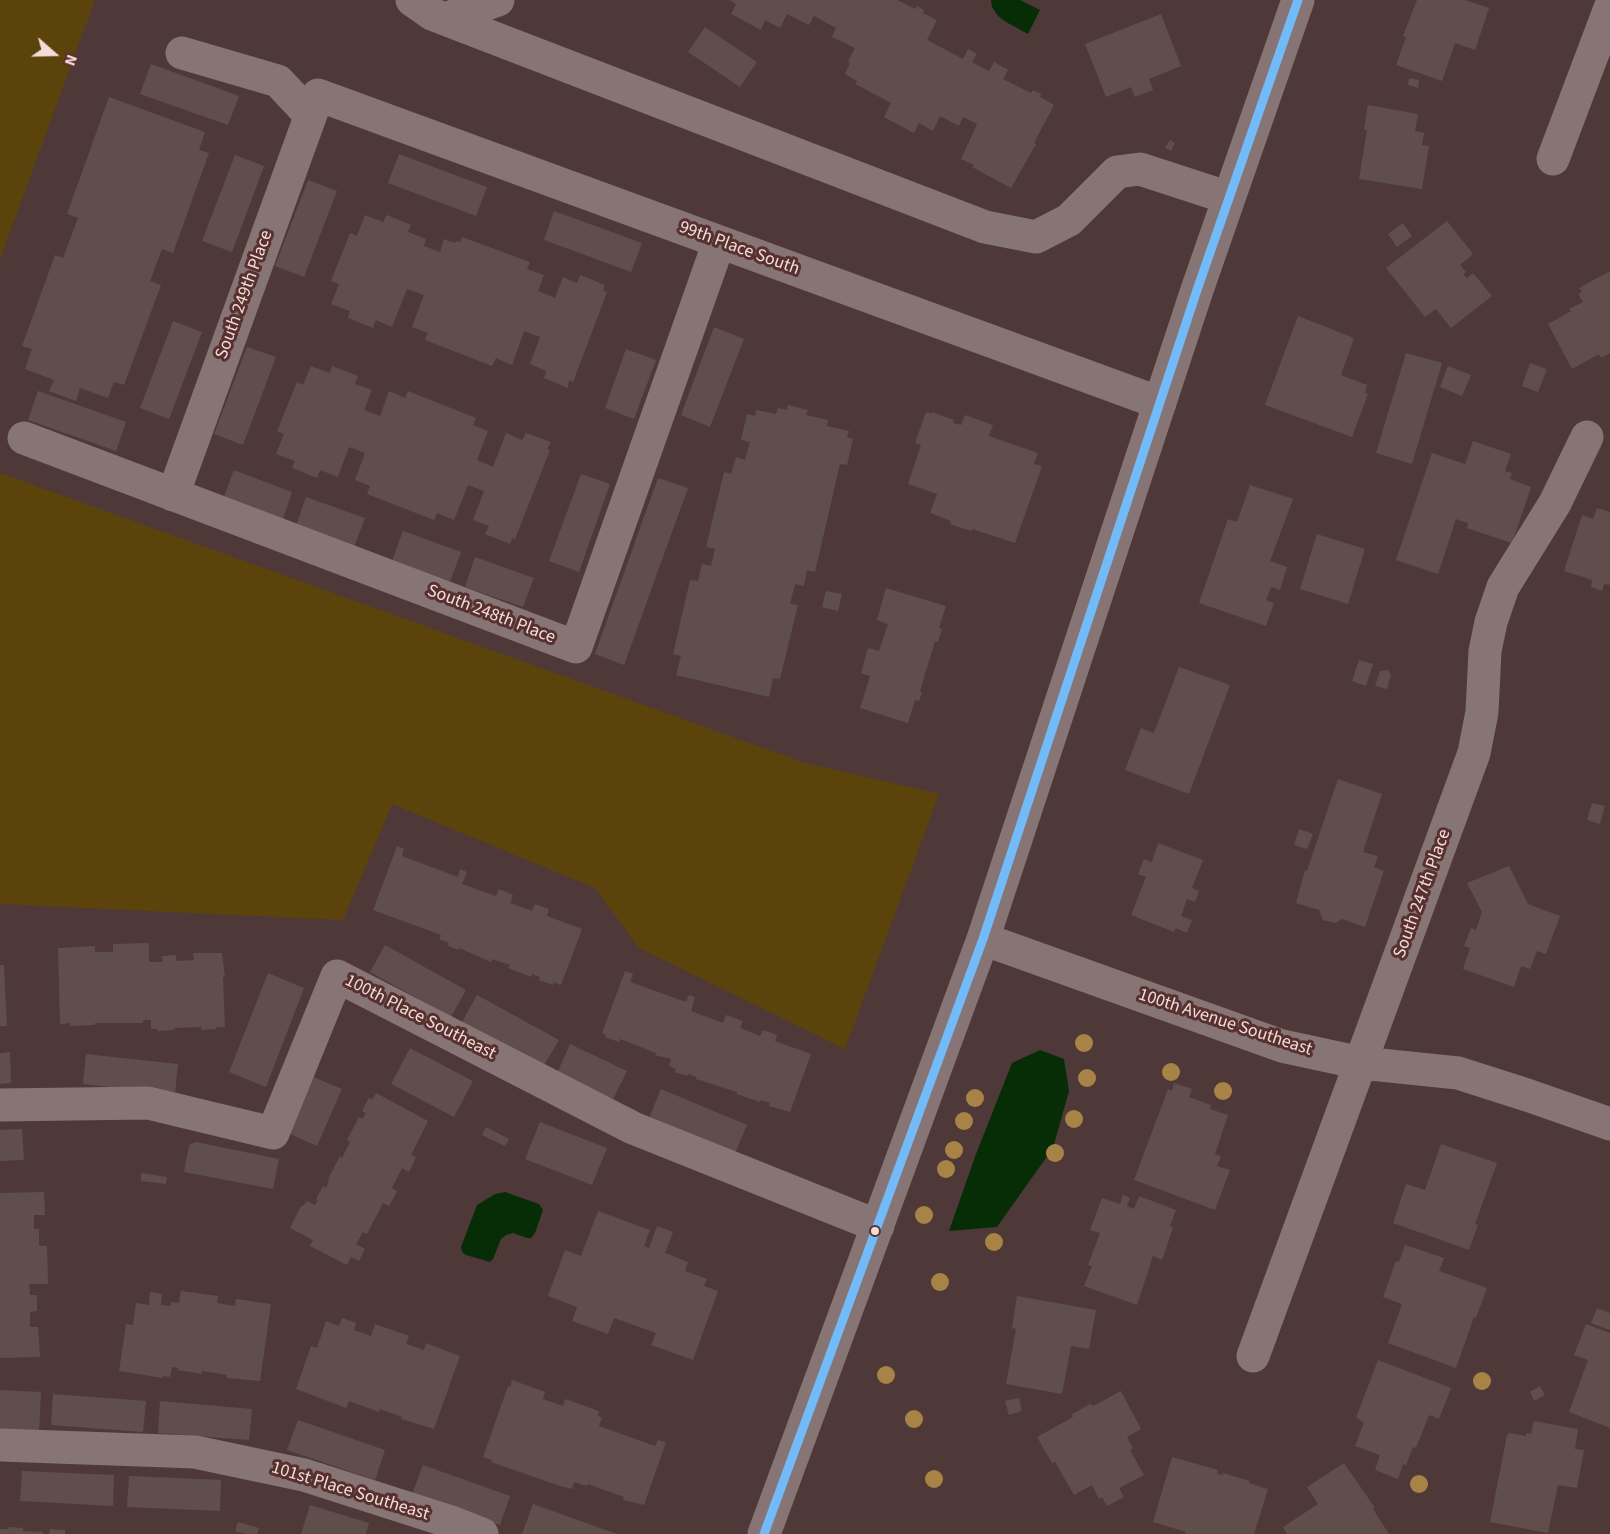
<!DOCTYPE html>
<style>
body{margin:0}
#map{position:relative;width:1610px;height:1534px;overflow:hidden;background:#4e3938;font-family:"Source Sans 3",sans-serif}
canvas{display:block}
.north{position:absolute;left:24px;top:24px;width:60px;height:60px;-webkit-text-stroke:4px #57312f;paint-order:stroke;rotate:110deg;font-size:16px;font-weight:700;line-height:24px;text-align:center;color:#f4dcd9}
.north::after{content:'';display:block;margin:auto;width:21px;height:27px;background:#f4dcd9;clip-path:polygon(50% 0,100% 100%,50% 72%,0 100%)}
</style>
<div id="map">
<canvas width="1610" height="1534"></canvas>
<div class="north">N</div>
</div>
<script>
const ctx = document.querySelector('canvas').getContext('2d');
ctx.lineJoin = 'round';
function fillPath(path, color) { ctx.fillStyle = color; ctx.fill(path, 'evenodd'); }
const toPath = rows => new Path2D(rows.map(r => 'M' + r).join(''));
function trace(path, color, width, dash) { ctx.strokeStyle = color; ctx.lineWidth = width; ctx.lineCap = dash ? 'butt' : 'round'; ctx.setLineDash(dash || []); ctx.stroke(path); }
function write(font, color, halo, rows, align = 'center') {
  ctx.font = font + ' "Source Sans 3",sans-serif'; ctx.lineWidth = 6; ctx.setLineDash([]); ctx.textBaseline = 'middle'; ctx.strokeStyle = halo; ctx.fillStyle = color; for (const [text, x, y, turn = 0] of rows) {
    ctx.save(); ctx.translate(x, y); ctx.rotate((+turn || 0) * Math.PI / 180); ctx.textAlign = isNaN(turn) ? turn : align; if (halo) ctx.strokeText(text, 0, 0); ctx.fillText(text, 0, 0); ctx.restore();
  }
}
fillPath(toPath([
 [0,0,95,0,0,259],
 [0,473,802,762,939,794,845,1049,639,948,595,888,392,804,343,920,0,904]
]), '#5c430c');
fillPath(toPath([
 [991,0,1020,0,1040,10,1028,34,1006,22,998,16,992,7],
 [1040,1050,1064,1059,1069,1091,1053,1148,997,1227,949,1231,976,1154,1012,1063],
 [505,1192,539,1204,543,1210,535,1233,531,1238,527,1238,513,1233,506,1235,501,1239,493,1259,490,1262,466,1255,462,1252,461,1247,477,1205,495,1194]
]), '#072d07');
fillPath(toPath([
 [729,0,897,0,915,9,917,6,924,10,923,13,937,20,927,40,963,59,968,49,977,54,972,62,989,71,994,62,1008,70,1003,79,1031,93,1033,90,1041,94,1040,97,1054,105,1034,143,1036,144,1011,188,972,167,974,165,961,159,977,124,963,117,959,126,940,116,933,131,919,123,914,133,884,117,891,103,855,84,857,81,845,74,850,63,848,62,855,48,832,37,836,28,814,16,809,25,787,14,780,28,765,20,761,30,731,14,736,4],
 [1417,0,1465,0,1489,8,1475,50,1455,43,1442,81,1396,65,1406,37,1403,36],
 [1161,14,1181,66,1149,79,1153,90,1135,97,1131,87,1106,97,1085,44],
 [705,27,757,62,740,87,688,52],
 [151,64,239,96,228,125,140,94],
 [1409,78,1419,80,1418,88,1408,85],
 [109,97,205,132,199,150,209,153,173,253,162,249,150,281,161,285,124,385,114,382,108,398,80,388,76,401,49,391,54,380,25,369,32,349,22,346,55,255,63,258,78,218,67,214],
 [1368,105,1418,114,1415,131,1424,133,1422,145,1429,146,1422,189,1359,179,1367,130,1364,129],
 [1170,140,1175,143,1171,151,1165,148],
 [399,154,487,187,476,216,388,183],
 [235,155,264,166,232,252,202,241],
 [308,180,337,191,304,277,275,266],
 [554,211,642,243,631,272,544,240],
 [365,215,383,222,387,215,411,225,408,232,426,239,424,246,440,252,444,239,455,243,456,241,460,242,462,237,530,262,527,269,544,275,538,291,555,298,563,277,577,283,580,275,605,285,603,291,607,292,573,382,569,380,568,388,544,378,546,371,530,364,540,337,524,331,512,365,496,358,492,366,425,340,428,333,412,327,424,295,407,289,392,327,376,320,373,328,348,318,350,311,331,304,339,284,331,281,350,233,357,236],
 [1447,221,1473,254,1460,265,1466,272,1463,274,1467,278,1473,273,1492,296,1451,328,1436,309,1425,317,1386,268],
 [1403,223,1412,236,1397,247,1388,234],
 [1610,271,1610,353,1601,358,1599,354,1572,369,1548,324,1571,311,1569,309,1583,302,1578,294,1582,292,1579,288],
 [1298,316,1354,338,1341,375,1367,385,1365,393,1368,394,1352,437,1265,405],
 [173,321,202,332,169,419,140,408],
 [714,327,744,339,710,427,681,415],
 [247,347,276,357,243,445,214,434],
 [626,349,656,360,634,419,605,408],
 [1406,353,1442,363,1412,464,1376,453],
 [1530,363,1547,369,1538,392,1522,386],
 [311,366,330,373,332,366,358,376,355,384,372,390,364,410,380,416,389,391,405,398,408,391,476,418,473,425,488,431,477,460,493,467,506,433,522,440,526,433,551,442,547,449,550,450,515,539,512,538,510,544,485,534,489,526,473,520,484,491,468,485,454,520,437,513,434,520,367,494,370,486,355,480,365,453,349,447,338,477,320,470,317,478,292,468,295,461,276,454,284,434,277,431,297,382,303,385],
 [1448,366,1471,375,1462,396,1440,387],
 [38,391,126,422,116,451,28,420],
 [788,405,808,410,806,415,828,420,827,426,849,431,847,437,853,439,847,465,840,464,815,572,807,570,804,586,795,584,790,604,798,605,780,679,773,678,769,697,676,675,681,656,673,654,690,580,698,581,702,564,711,566,715,549,706,547,724,472,731,474,736,457,745,460,750,442,741,440,747,414,755,416,756,410,776,414,778,408,787,410],
 [926,412,932,414,932,412,954,420,953,423,961,425,965,415,993,425,989,436,1038,453,1034,464,1042,466,1015,543,972,529,971,531,950,524,951,521,930,513,937,494,908,484,921,445,915,443],
 [1473,441,1511,454,1505,471,1512,473,1510,479,1531,487,1512,543,1467,528,1468,523,1456,519,1438,574,1396,560,1432,453,1465,464],
 [234,470,292,492,282,522,223,499],
 [581,474,610,484,579,572,549,561],
 [658,478,688,488,624,665,595,654],
 [1250,485,1293,499,1270,561,1287,567,1280,590,1271,587,1266,600,1274,603,1266,626,1199,603,1228,519,1237,522],
 [306,497,365,518,354,547,296,526],
 [1597,508,1610,512,1610,585,1604,584,1602,591,1591,587,1592,580,1564,571,1582,515,1593,519],
 [403,531,461,552,450,582,392,561],
 [1317,534,1365,549,1348,604,1300,589],
 [475,557,534,578,523,607,465,587],
 [886,588,946,606,939,628,942,629,938,642,935,641,920,691,922,692,919,701,915,700,908,723,860,708,870,676,861,673,868,648,879,651,888,624,877,620],
 [826,591,842,594,838,611,822,607],
 [1359,660,1373,664,1366,686,1352,681],
 [1179,667,1230,685,1189,794,1125,770,1141,728,1154,733],
 [1388,670,1391,675,1387,689,1375,686,1380,671],
 [1338,779,1382,794,1363,852,1378,856,1374,867,1384,871,1365,927,1342,919,1335,923,1323,920,1319,910,1296,903,1305,870,1307,871],
 [1592,803,1605,806,1600,824,1587,820],
 [1299,829,1313,834,1307,849,1294,845],
 [1158,843,1203,860,1192,888,1199,891,1195,902,1187,899,1181,916,1192,920,1187,933,1176,928,1174,932,1131,915,1146,877,1138,874,1144,859,1152,862],
 [397,846,404,849,402,856,458,877,460,869,467,872,462,884,496,896,499,889,513,895,510,903,532,911,535,904,549,909,547,916,582,929,561,985,554,982,553,985,539,980,540,977,532,974,531,977,508,968,510,965,492,959,491,962,459,948,459,950,448,946,449,943,439,939,441,935,373,910],
 [1509,866,1528,904,1560,916,1546,954,1537,951,1530,969,1521,966,1514,987,1463,969,1470,948,1464,946,1471,928,1476,930,1482,912,1467,883],
 [149,943,149,962,163,962,162,956,176,955,176,961,194,960,193,953,222,953,225,977,223,977,225,1027,217,1027,216,1029,202,1030,201,1027,174,1028,175,1030,157,1031,158,1029,151,1029,151,1020,143,1020,143,1023,95,1023,95,1025,70,1026,70,1023,60,1024,58,948,95,946,95,952,113,952,113,944],
 [385,945,466,990,451,1017,370,972],
 [0,965,4,965,7,1026,0,1026],
 [625,971,633,974,630,982,686,1002,689,995,695,997,691,1011,723,1023,726,1015,743,1021,740,1028,760,1036,763,1030,777,1035,775,1041,811,1054,790,1112,769,1106,770,1103,761,1100,760,1102,737,1094,737,1092,696,1079,696,1077,688,1074,687,1076,675,1072,676,1069,669,1066,671,1059,655,1055,656,1053,620,1039,619,1042,605,1037,606,1035,602,1033],
 [268,973,304,988,266,1087,229,1072],
 [477,995,559,1040,543,1067,462,1022],
 [570,1044,627,1071,613,1099,557,1073],
 [410,1048,473,1081,454,1117,391,1084],
 [10,1052,11,1083,0,1084,0,1053],
 [86,1054,178,1064,175,1094,83,1084],
 [313,1077,342,1089,317,1146,288,1133],
 [1174,1083,1192,1089,1189,1097,1211,1105,1210,1109,1228,1115,1215,1154,1221,1157,1217,1166,1230,1170,1215,1210,1134,1180,1168,1089,1172,1091],
 [661,1089,747,1125,735,1153,649,1118],
 [376,1093,428,1121,411,1155,416,1157,409,1172,402,1168,392,1188,397,1191,389,1206,383,1203,367,1234,363,1232,356,1244,365,1249,359,1261,351,1257,347,1265,310,1246,313,1240,290,1228,301,1206,303,1206,307,1201,315,1205,318,1200,316,1199,323,1186,326,1188,329,1180,328,1179,340,1156,342,1158,350,1142,347,1140,359,1117,362,1119,366,1113,362,1111,369,1098,372,1100],
 [540,1122,607,1148,592,1185,525,1159],
 [486,1127,509,1139,505,1146,482,1135],
 [22,1129,24,1160,0,1161,0,1130],
 [196,1142,279,1159,273,1189,184,1172,189,1145],
 [1441,1144,1497,1163,1475,1224,1478,1225,1469,1250,1393,1223,1406,1184,1425,1190],
 [141,1173,167,1177,166,1184,141,1181],
 [44,1192,45,1215,34,1215,34,1229,39,1229,39,1246,47,1246,48,1284,29,1284,30,1295,37,1295,37,1311,30,1312,30,1327,38,1327,40,1357,0,1358,0,1193],
 [1123,1195,1130,1198,1127,1206,1134,1209,1139,1196,1176,1210,1170,1226,1173,1228,1162,1260,1153,1256,1137,1305,1084,1286,1092,1266,1088,1265,1100,1233,1090,1230,1102,1198,1120,1204],
 [598,1211,650,1230,644,1246,649,1248,657,1226,673,1232,665,1253,688,1262,685,1271,707,1279,704,1286,718,1291,693,1360,651,1345,656,1333,614,1318,608,1334,572,1321,577,1307,548,1296,565,1250,581,1256],
 [1405,1245,1444,1258,1439,1271,1487,1288,1476,1318,1474,1317,1456,1368,1388,1343,1402,1304,1383,1297,1396,1261,1399,1262],
 [181,1291,218,1296,217,1303,235,1306,236,1299,271,1304,260,1381,227,1378,227,1375,202,1371,202,1374,178,1370,178,1368,172,1367,170,1377,163,1376,163,1378,119,1371,126,1324,133,1325,136,1303,149,1305,150,1292,162,1294,161,1305,171,1306,171,1302,179,1303],
 [1017,1296,1096,1310,1089,1349,1071,1346,1062,1394,1006,1384,1016,1329,1012,1328],
 [1597,1308,1610,1313,1610,1330,1591,1323],
 [342,1318,356,1323,354,1330,371,1336,375,1324,409,1336,406,1344,424,1350,426,1343,460,1356,434,1429,401,1419,402,1417,380,1409,379,1412,349,1401,346,1408,296,1389,311,1346,317,1348,326,1321,339,1326],
 [1586,1324,1610,1333,1610,1428,1569,1412,1588,1360,1574,1355],
 [1378,1360,1451,1388,1439,1419,1429,1415,1416,1448,1413,1447,1406,1465,1403,1464,1398,1479,1375,1470,1380,1455,1355,1446,1364,1422,1356,1418],
 [512,1380,545,1392,543,1399,563,1406,565,1399,599,1411,598,1416,602,1418,599,1426,655,1446,658,1440,666,1442,644,1505,623,1500,624,1497,588,1484,587,1486,574,1482,572,1489,557,1485,491,1462,492,1460,483,1457,508,1386,510,1387],
 [1540,1386,1545,1395,1534,1401,1530,1392],
 [0,1390,41,1392,39,1431,0,1429],
 [1121,1391,1141,1429,1127,1437,1133,1448,1130,1450,1144,1475,1119,1488,1124,1497,1107,1506,1102,1497,1099,1499,1092,1485,1074,1495,1055,1462,1052,1463,1037,1437,1073,1417,1072,1414,1090,1404,1093,1406],
 [53,1394,146,1401,143,1432,51,1425],
 [1019,1398,1022,1411,1009,1415,1005,1401],
 [160,1401,252,1409,249,1440,158,1433],
 [298,1420,385,1450,375,1480,287,1450],
 [1534,1421,1578,1429,1575,1449,1584,1450,1577,1488,1558,1485,1548,1533,1490,1522,1507,1435,1508,1435,1509,1433,1526,1436,1526,1433,1531,1434],
 [1172,1457,1218,1470,1217,1474,1223,1475,1223,1473,1250,1481,1249,1483,1268,1489,1254,1534,1185,1534,1186,1532,1153,1522],
 [1344,1463,1375,1508,1373,1509,1389,1534,1287,1534,1283,1527,1318,1504,1307,1487],
 [423,1465,510,1496,500,1525,412,1494],
 [22,1471,114,1475,113,1506,20,1501],
 [129,1476,221,1480,220,1511,127,1507],
 [533,1504,617,1534,522,1534],
 [310,1505,369,1523,366,1534,301,1534],
 [238,1522,259,1528,257,1534,247,1534,235,1531],
 [9,1527,23,1528,23,1531,43,1532,43,1534,0,1534,0,1529,8,1529],
 [50,1529,65,1530,65,1534,49,1534]
]), '#604e4d');
trace(toPath([
 [412,0,432,14,985,227,1036,237,1069,220,1117,172,1140,169,1229,198],
 [445,19,498,0],
 [182,53,278,81,310,115],
 [1553,159,1610,8],
 [24,438,576,647,719,242],
 [173,495,318,95,1160,403],
 [983,939,1282,1046,1361,1063,1458,1073,1527,1095,1610,1124],
 [0,1105,148,1103,273,1133,337,976,633,1128,878,1226],
 [1253,1356,1474,753,1482,712,1485,651,1491,622,1503,587,1555,503,1587,437],
 [0,1445,195,1452,304,1475,454,1523,482,1534],
 [764,1534,983,939,1197,290,1298,0]
]), '#867574', 33);
trace(toPath([
 [764,1534,983,939,1197,290,1298,0]
]), '#73baf8', 9);
ctx.fillStyle = '#a88346';
for (const [x, y] of [
 [1084,1043],
 [1171,1072],
 [1087,1078],
 [1223,1091],
 [975,1098],
 [1074,1119],
 [964,1121],
 [954,1150],
 [1055,1153],
 [946,1169],
 [924,1215],
 [994,1242],
 [940,1282],
 [886,1375],
 [1482,1381],
 [914,1419],
 [934,1479],
 [1419,1484]
]) { ctx.beginPath(); ctx.arc(x, y, 9, 0, 2 * Math.PI); ctx.fill(); }
for (const [x, y, r, color] of [
 [875,1231,5,"#f4dcd9"]
]) { const dot = new Path2D(); dot.arc(x, y, r, 0, 2 * Math.PI); ctx.fillStyle = color; ctx.fill(dot); trace(dot, '#57312f', 2); }
write('18px', '#f4dcd9', '#57312f', [
 ["99th Place South",739,249,20],
 ["South 249th Place",245,295,-70],
 ["South 248th Place",491,615,21],
 ["South 247th Place",1423,894,-70],
 ["100th Place Southeast",420,1018,27],
 ["100th Avenue Southeast",1225,1023,18],
 ["101st Place Southeast",350,1492,17]
]);
</script>
